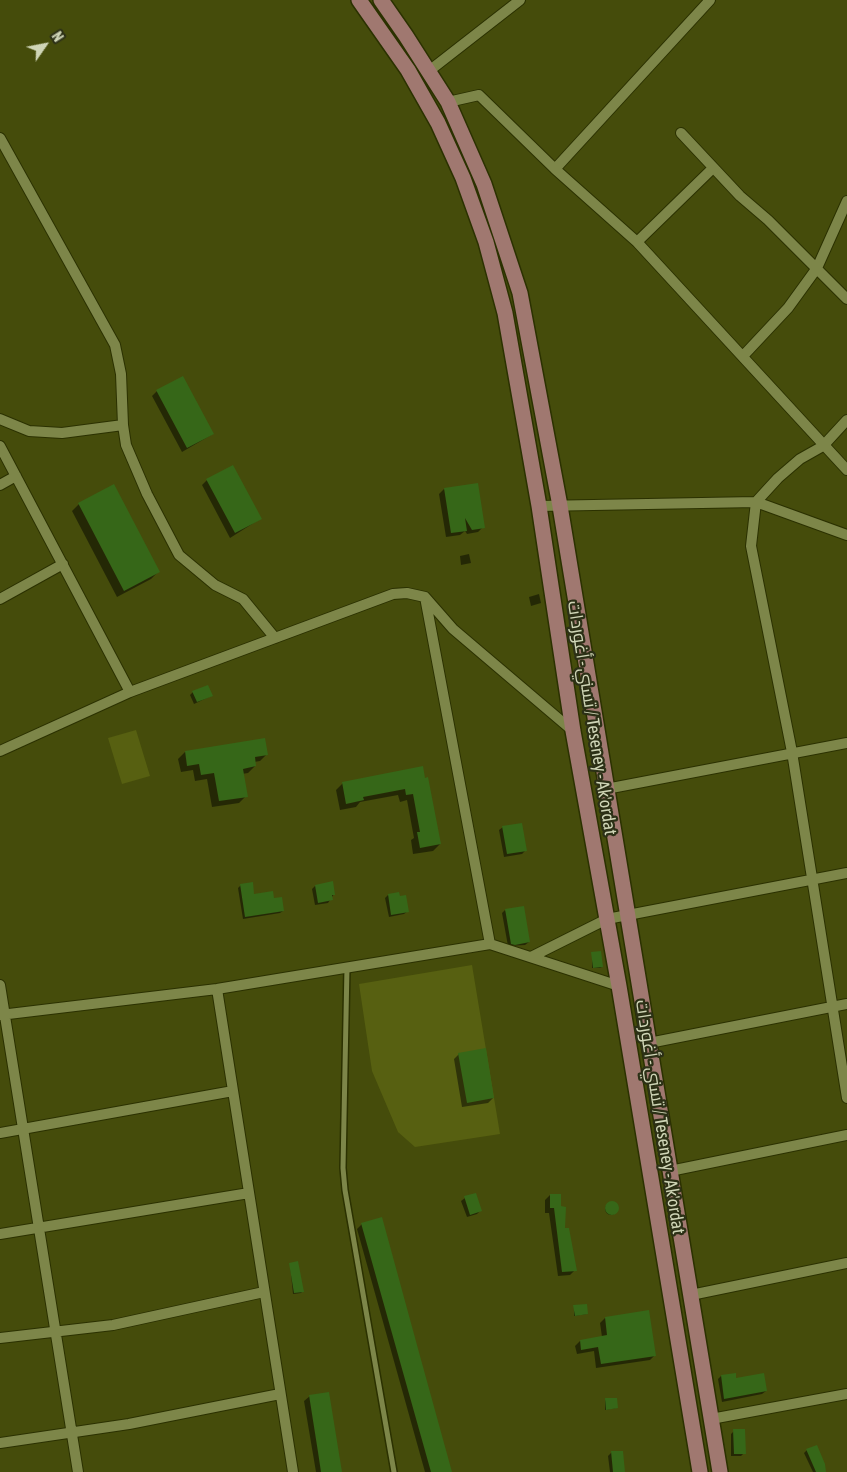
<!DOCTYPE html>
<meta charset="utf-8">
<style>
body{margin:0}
#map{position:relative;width:847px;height:1472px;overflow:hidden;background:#454c0b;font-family:"Asap Condensed",sans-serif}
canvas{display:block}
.north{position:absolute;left:20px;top:20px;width:50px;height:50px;-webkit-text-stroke:4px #2c3016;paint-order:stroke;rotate:57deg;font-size:14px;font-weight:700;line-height:20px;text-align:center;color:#cfd5b6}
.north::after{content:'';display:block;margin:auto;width:18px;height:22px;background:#cfd5b6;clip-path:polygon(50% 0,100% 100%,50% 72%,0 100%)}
</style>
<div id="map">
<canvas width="847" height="1472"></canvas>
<div class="north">N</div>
</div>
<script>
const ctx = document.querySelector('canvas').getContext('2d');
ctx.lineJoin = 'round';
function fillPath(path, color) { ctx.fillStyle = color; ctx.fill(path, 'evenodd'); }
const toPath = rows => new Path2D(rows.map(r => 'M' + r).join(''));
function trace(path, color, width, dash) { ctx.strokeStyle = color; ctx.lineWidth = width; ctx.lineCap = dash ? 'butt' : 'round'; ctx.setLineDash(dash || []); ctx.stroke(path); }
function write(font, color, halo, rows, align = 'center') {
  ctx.font = font + ' "Asap Condensed",Cairo,sans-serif'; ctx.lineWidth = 4.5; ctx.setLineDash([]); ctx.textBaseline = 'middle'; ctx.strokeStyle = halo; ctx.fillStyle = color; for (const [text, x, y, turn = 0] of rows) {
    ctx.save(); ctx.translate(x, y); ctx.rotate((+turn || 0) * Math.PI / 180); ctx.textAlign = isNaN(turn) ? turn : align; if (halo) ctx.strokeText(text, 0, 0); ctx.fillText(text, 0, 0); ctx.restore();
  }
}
fillPath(toPath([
 [136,730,150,776,122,784,108,738],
 [472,965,500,1134,415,1147,398,1132,372,1071,359,984]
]), '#576011');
fillPath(toPath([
 [157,391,213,434,182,452,152,396],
 [207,480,260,519,230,538,202,485],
 [444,489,483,527,478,532,467,534,465,531,460,535,446,537,439,494],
 [79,504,158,572,151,579,117,597,72,511],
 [469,554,471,563,461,565,460,556],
 [539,594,541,603,531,606,529,597],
 [193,692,211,696,194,704,190,695],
 [264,739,267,754,260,761,254,762,255,766,248,773,242,774,246,796,239,803,212,807,207,779,195,781,193,770,181,772,178,759,185,752],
 [422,768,440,844,433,851,413,854,411,840,414,838,407,800,400,802,398,795,360,802,356,807,340,810,336,790,343,783],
 [503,827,525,851,522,854,504,857,499,830],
 [241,885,253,896,273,899,283,911,280,913,243,919,238,888],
 [315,886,334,894,328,903,315,905,312,889],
 [388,895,408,911,404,914,389,917,385,898],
 [505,910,529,942,525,945,508,946,502,913],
 [592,953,602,967,600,968,592,968],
 [459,1054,493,1098,488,1103,462,1107,454,1059],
 [550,1195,564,1230,575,1270,570,1275,558,1276,549,1213,545,1213,545,1200],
 [465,1198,480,1211,477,1214,467,1217,461,1201],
 '605 1209a6 6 0 1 1 12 0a6 6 0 1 1-12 0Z',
 [362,1224,451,1472,425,1472,357,1229],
 [290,1264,302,1292,301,1293,293,1294],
 [574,1307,587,1314,574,1316],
 [648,1312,655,1355,650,1360,596,1368,594,1351,577,1354,575,1346,580,1341,602,1337,600,1323,605,1318],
 [721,1376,735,1380,766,1391,762,1394,722,1402,718,1379],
 [310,1396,340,1472,316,1472,304,1401],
 [605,1400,616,1408,605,1410],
 [734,1431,744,1453,741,1456,731,1456,731,1434],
 [807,1450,824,1472,813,1472,804,1453],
 [612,1452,624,1472,610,1472,608,1456]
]), '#0007');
fillPath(toPath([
 [183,376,214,434,187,448,156,390],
 [233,465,262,519,235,533,206,479],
 [478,483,485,528,472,530,465,518,467,531,451,533,444,488],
 [114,484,160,572,124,591,78,503],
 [208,685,213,696,197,702,192,691],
 [265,738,268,755,255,757,256,766,243,769,248,797,219,801,214,773,201,775,199,764,187,766,185,751],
 [423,766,425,778,428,777,441,844,420,848,417,832,420,832,413,794,406,795,405,789,363,797,364,800,346,804,342,782],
 [522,823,527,851,507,854,502,826],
 [333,881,335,895,332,895,333,900,318,903,315,885],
 [253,882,254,894,273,891,274,898,282,897,284,911,245,917,240,884],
 [399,892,400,896,406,895,409,912,391,915,388,894],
 [524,906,530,942,515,945,511,944,505,909],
 [601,951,603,967,593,968,591,952],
 [486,1048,494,1098,467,1103,458,1053],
 [476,1193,482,1211,470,1215,464,1196],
 [550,1194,561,1194,561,1206,566,1207,565,1228,569,1228,577,1271,562,1272,554,1208,550,1208],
 '605 1208a7 7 0 1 1 14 0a7 7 0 1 1-14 0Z',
 [382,1217,420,1356,452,1472,431,1472,361,1223],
 [298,1261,304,1292,294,1293,289,1263],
 [587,1304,588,1314,575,1316,573,1305],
 [649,1310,656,1356,601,1364,598,1347,581,1350,580,1340,607,1335,605,1317],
 [736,1373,736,1378,764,1373,767,1391,724,1399,721,1375],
 [329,1392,342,1472,321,1472,318,1452,309,1395],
 [605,1398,617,1398,618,1408,606,1410],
 [733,1429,745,1429,746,1454,734,1454],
 [817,1445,825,1464,826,1472,816,1472,806,1449],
 [611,1451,623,1451,625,1472,613,1472]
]), '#366718');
const service = toPath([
 [347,967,343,1168,345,1190,394,1472]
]);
const minor = toPath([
 [429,71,520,0],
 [448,102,479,95,555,169,637,242,847,470],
 [681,133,740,196,768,220,847,299],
 [0,138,115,345,121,374,123,425,126,445,147,494,179,555,215,585,243,599,275,638],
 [555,169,710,0],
 [637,242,713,168],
 [743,356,788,308,817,268,847,201],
 [0,419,29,431,62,433,123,425],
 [847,420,823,446,800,459,778,478,756,502,751,546,792,752,847,1098],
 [0,446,130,692],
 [0,485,16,476],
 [539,506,756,502,847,535],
 [425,597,490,944],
 [0,599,63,564],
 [0,751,130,692,393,594,407,593,425,597,453,629,573,731],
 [606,789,847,743],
 [531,957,607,919,847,873],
 [0,985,78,1472],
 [217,989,293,1472],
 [0,1015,217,989,490,944,619,986],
 [649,1043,847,1004],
 [0,1133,233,1091],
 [670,1171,847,1135],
 [0,1234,249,1193],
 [691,1295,847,1263],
 [0,1338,113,1325,264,1292],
 [711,1419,847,1394],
 [0,1443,129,1424,280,1394]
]);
const primary = toPath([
 [359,0,408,70,438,123,463,178,486,242,505,313,539,506,573,731,619,986,700,1472],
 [381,0,406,36,448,102,484,184,520,293,560,506,720,1472]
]);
trace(service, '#2b3100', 8);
trace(minor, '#2b3100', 12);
trace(primary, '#2b3100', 18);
trace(service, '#7d8649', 5);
trace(minor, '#7d8649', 10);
trace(primary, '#a07870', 15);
write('18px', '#cfd5b6', '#2c3016', [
 ["تسني - أغوردات / Teseney - Ak'ordat",592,718,81],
 ["تسني - أغوردات / Teseney - Ak'ordat",660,1117,81]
]);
</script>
